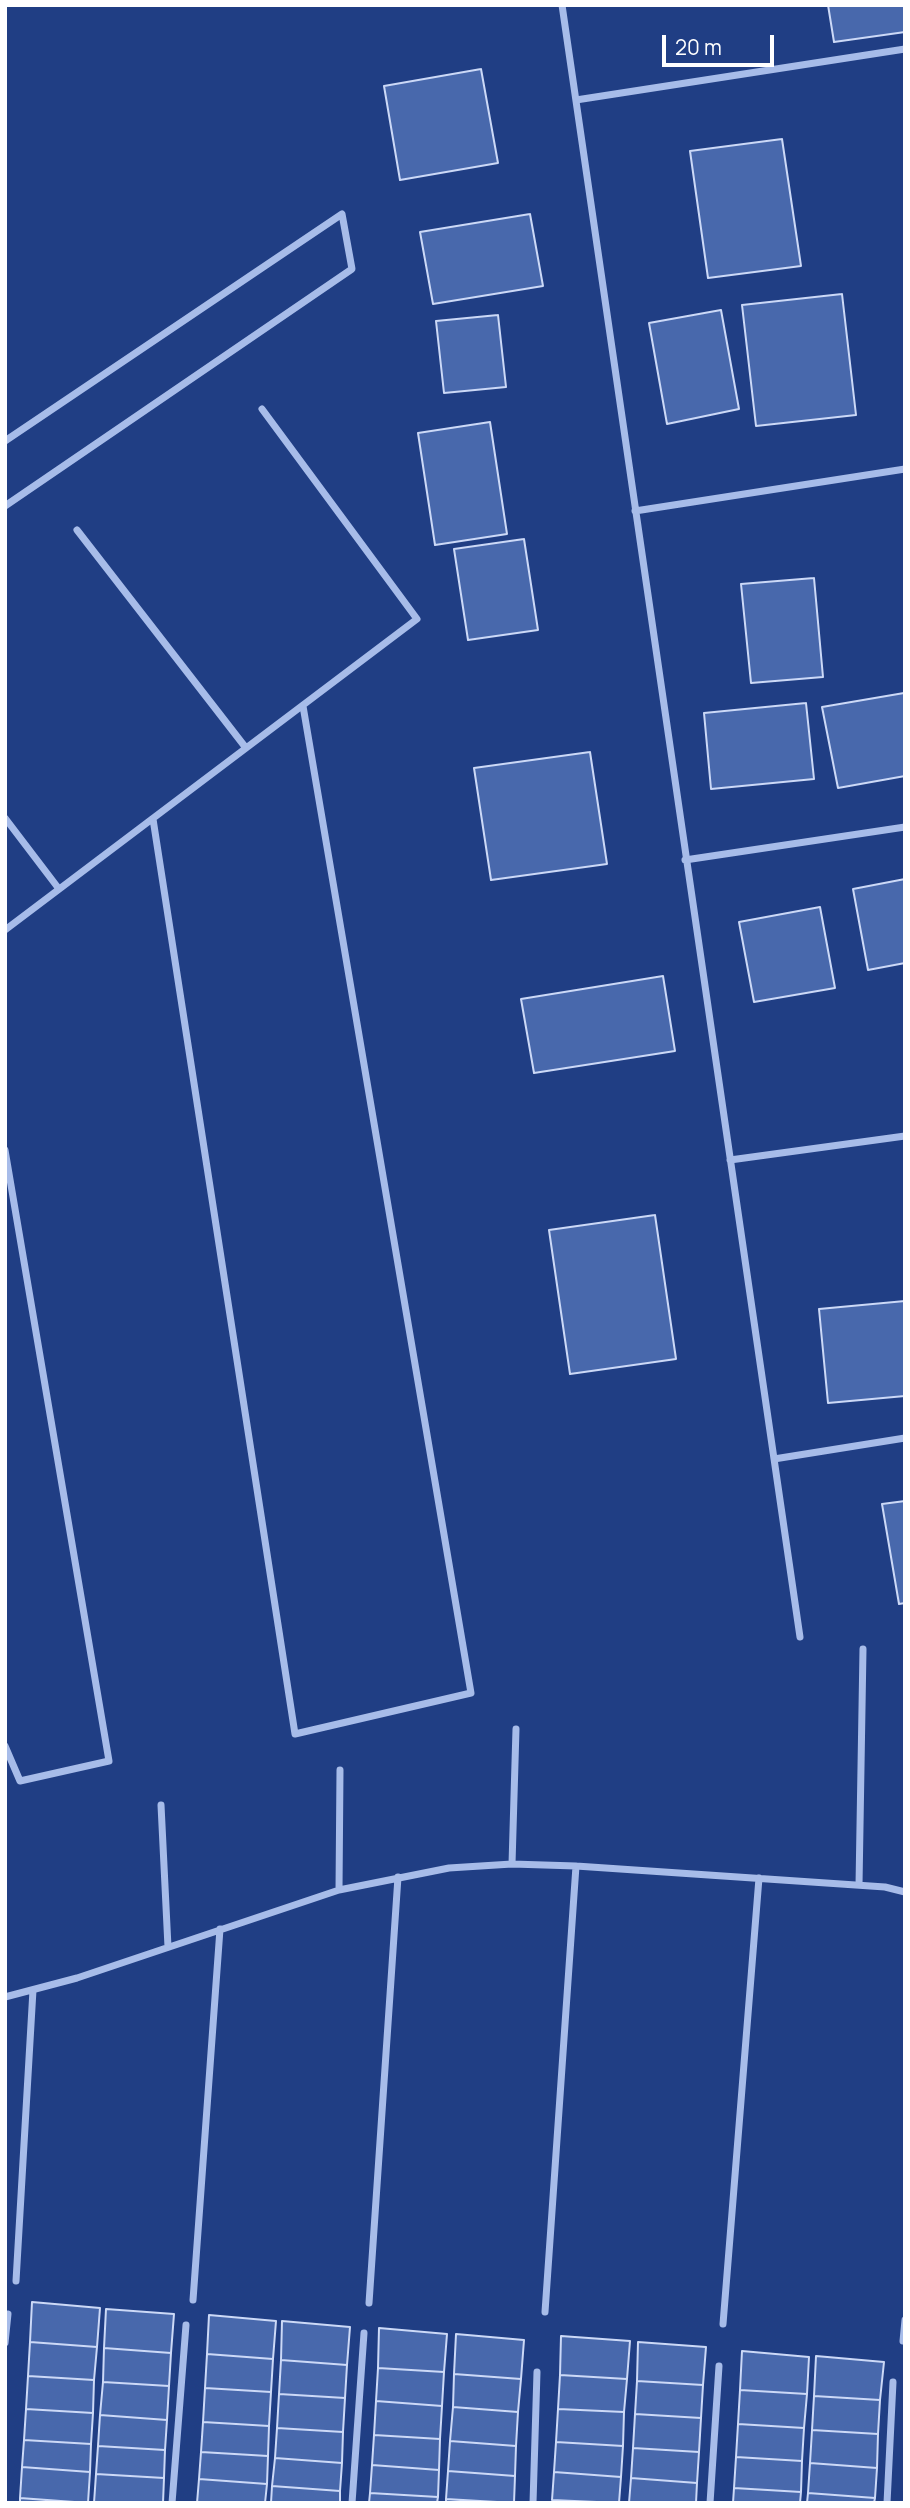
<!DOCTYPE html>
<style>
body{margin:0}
#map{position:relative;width:910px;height:2508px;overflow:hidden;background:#203e84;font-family:Manrope,sans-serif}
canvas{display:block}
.frame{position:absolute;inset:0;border:7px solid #fff;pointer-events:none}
.scale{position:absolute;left:662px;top:35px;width:112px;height:32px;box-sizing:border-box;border:4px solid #fff;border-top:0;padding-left:9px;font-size:21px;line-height:24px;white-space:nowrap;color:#fff;-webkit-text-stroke:5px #203e84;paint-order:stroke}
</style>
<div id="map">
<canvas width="910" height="2508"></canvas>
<div class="frame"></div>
<div class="scale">20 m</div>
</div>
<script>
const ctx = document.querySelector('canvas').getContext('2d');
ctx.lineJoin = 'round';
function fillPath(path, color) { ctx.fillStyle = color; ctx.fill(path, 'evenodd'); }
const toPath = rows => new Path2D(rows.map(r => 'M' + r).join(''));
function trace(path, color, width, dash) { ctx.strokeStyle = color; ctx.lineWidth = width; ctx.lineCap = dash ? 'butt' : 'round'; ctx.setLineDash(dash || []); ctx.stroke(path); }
const building = toPath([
 [828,5,905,5,905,32,834,42,828,5],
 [481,69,498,163,400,180,384,86,481,69],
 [782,139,801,266,708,278,690,151,782,139],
 [530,214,543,286,433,304,420,232,530,214],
 [842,294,856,415,756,426,742,305,842,294],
 [721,310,739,409,667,424,649,323,721,310],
 [498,315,506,387,444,393,436,321,498,315],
 [490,422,507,534,435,545,418,433,490,422],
 [524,539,538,630,468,640,454,549,524,539],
 [814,578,823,677,751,683,741,584,814,578],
 [904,693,905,776,838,788,822,707,904,693],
 [806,703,814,779,711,789,704,713,806,703],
 [590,752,607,864,491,880,474,768,590,752],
 [905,879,905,963,868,970,853,889,905,879],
 [820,907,835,988,754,1002,739,922,820,907],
 [663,976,675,1051,534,1073,521,999,663,976],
 [655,1215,676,1359,570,1374,549,1230,655,1215],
 [905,1301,905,1396,828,1403,819,1309,905,1301],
 [905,1501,905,1603,899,1604,882,1504,905,1501],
 [32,2302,100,2308,97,2347,30,2342,32,2302],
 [106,2309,174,2314,171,2353,104,2348,106,2309],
 [209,2315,276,2321,273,2359,207,2354,209,2315],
 [282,2321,350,2327,347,2365,281,2360,282,2321],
 [379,2328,447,2334,444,2372,378,2368,379,2328],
 [456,2334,524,2340,521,2379,454,2374,456,2334],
 [561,2336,630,2341,627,2379,560,2375,561,2336],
 [30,2342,97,2347,94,2380,28,2376,30,2342],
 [638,2342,706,2347,703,2385,637,2381,638,2342],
 [104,2348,171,2353,169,2386,103,2382,104,2348],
 [742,2351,809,2357,807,2394,740,2390,742,2351],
 [207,2354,273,2359,271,2392,205,2388,207,2354],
 [816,2356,884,2362,880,2400,814,2396,816,2356],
 [281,2360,347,2365,345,2398,279,2394,281,2360],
 [378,2368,444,2372,442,2406,376,2401,378,2368],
 [454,2374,521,2379,518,2412,453,2407,454,2374],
 [560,2375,627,2379,624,2412,558,2409,560,2375],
 [28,2376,94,2380,93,2413,26,2409,28,2376],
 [637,2381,703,2385,701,2418,635,2414,637,2381],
 [103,2382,169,2386,167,2420,100,2415,103,2382],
 [205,2388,271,2392,269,2426,203,2422,205,2388],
 [740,2390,807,2394,804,2428,738,2424,740,2390],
 [279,2394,345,2398,343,2432,277,2428,279,2394],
 [814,2396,880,2400,878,2434,812,2430,814,2396],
 [376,2401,442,2406,440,2439,374,2435,376,2401],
 [453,2407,518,2412,516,2446,450,2441,453,2407],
 [26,2409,93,2413,91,2444,24,2440,26,2409],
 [558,2409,624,2412,623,2446,556,2442,558,2409],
 [635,2414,701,2418,699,2452,633,2448,635,2414],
 [100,2415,167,2420,165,2450,98,2446,100,2415],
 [203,2422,269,2426,268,2456,201,2452,203,2422],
 [738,2424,804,2428,802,2461,736,2457,738,2424],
 [277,2428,343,2432,342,2463,275,2458,277,2428],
 [812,2430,878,2434,877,2468,810,2463,812,2430],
 [374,2435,440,2439,439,2470,372,2465,374,2435],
 [24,2440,91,2444,90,2472,22,2467,24,2440],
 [450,2441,516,2446,515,2476,448,2471,450,2441],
 [556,2442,623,2446,621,2477,554,2472,556,2442],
 [98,2446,165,2450,164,2478,96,2474,98,2446],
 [633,2448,699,2452,697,2483,631,2478,633,2448],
 [201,2452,268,2456,267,2484,199,2479,201,2452],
 [736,2457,802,2461,801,2492,734,2488,736,2457],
 [275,2458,342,2463,340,2491,272,2486,275,2458],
 [810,2463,877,2468,875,2498,808,2493,810,2463],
 [372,2465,439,2470,438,2497,370,2493,372,2465],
 [22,2467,90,2472,88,2503,20,2498,22,2467],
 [448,2471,515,2476,514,2503,446,2499,448,2471],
 [554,2472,621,2477,619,2503,552,2500,554,2472],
 [96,2474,164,2478,163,2503,94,2503,96,2474],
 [631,2478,697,2483,696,2503,629,2503,631,2478],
 [199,2479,267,2484,265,2503,197,2503,199,2479],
 [272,2486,340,2491,340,2503,271,2503,272,2486],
 [734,2488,801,2492,800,2503,733,2503,734,2488],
 [370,2493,438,2497,437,2503,369,2503,370,2493],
 [808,2493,875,2498,874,2503,807,2503,808,2493],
 [20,2498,85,2503,20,2503,20,2498],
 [446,2499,504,2503,446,2503,446,2499]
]);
fillPath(building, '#4868ac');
trace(building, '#ccd9f7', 2);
trace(toPath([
 [562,5,800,1637],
 [576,100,905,49],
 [5,441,342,214,352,269,5,506],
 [635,511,905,469],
 [77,530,246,748],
 [5,818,59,889],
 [153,819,295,1734,471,1693,303,706],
 [685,860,905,827],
 [5,930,417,619,262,409],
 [5,1150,109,1761,20,1781,5,1746],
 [730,1160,905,1136],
 [774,1459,905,1438],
 [161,1805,168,1947],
 [512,1864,516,1729],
 [859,1885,863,1649],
 [339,1890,340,1770],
 [5,1997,77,1978,339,1890,449,1868,512,1864,576,1866,885,1887,905,1892],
 [16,2281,33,1990],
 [193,2300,220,1929],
 [369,2303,398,1877],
 [545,2312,576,1866],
 [723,2324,759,1878],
 [903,2341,905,2320],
 [5,2343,8,2314],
 [172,2503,186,2325],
 [352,2503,364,2333],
 [533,2503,537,2372],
 [710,2503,719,2366],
 [887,2503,893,2382]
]), '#a7bce9', 7);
</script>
